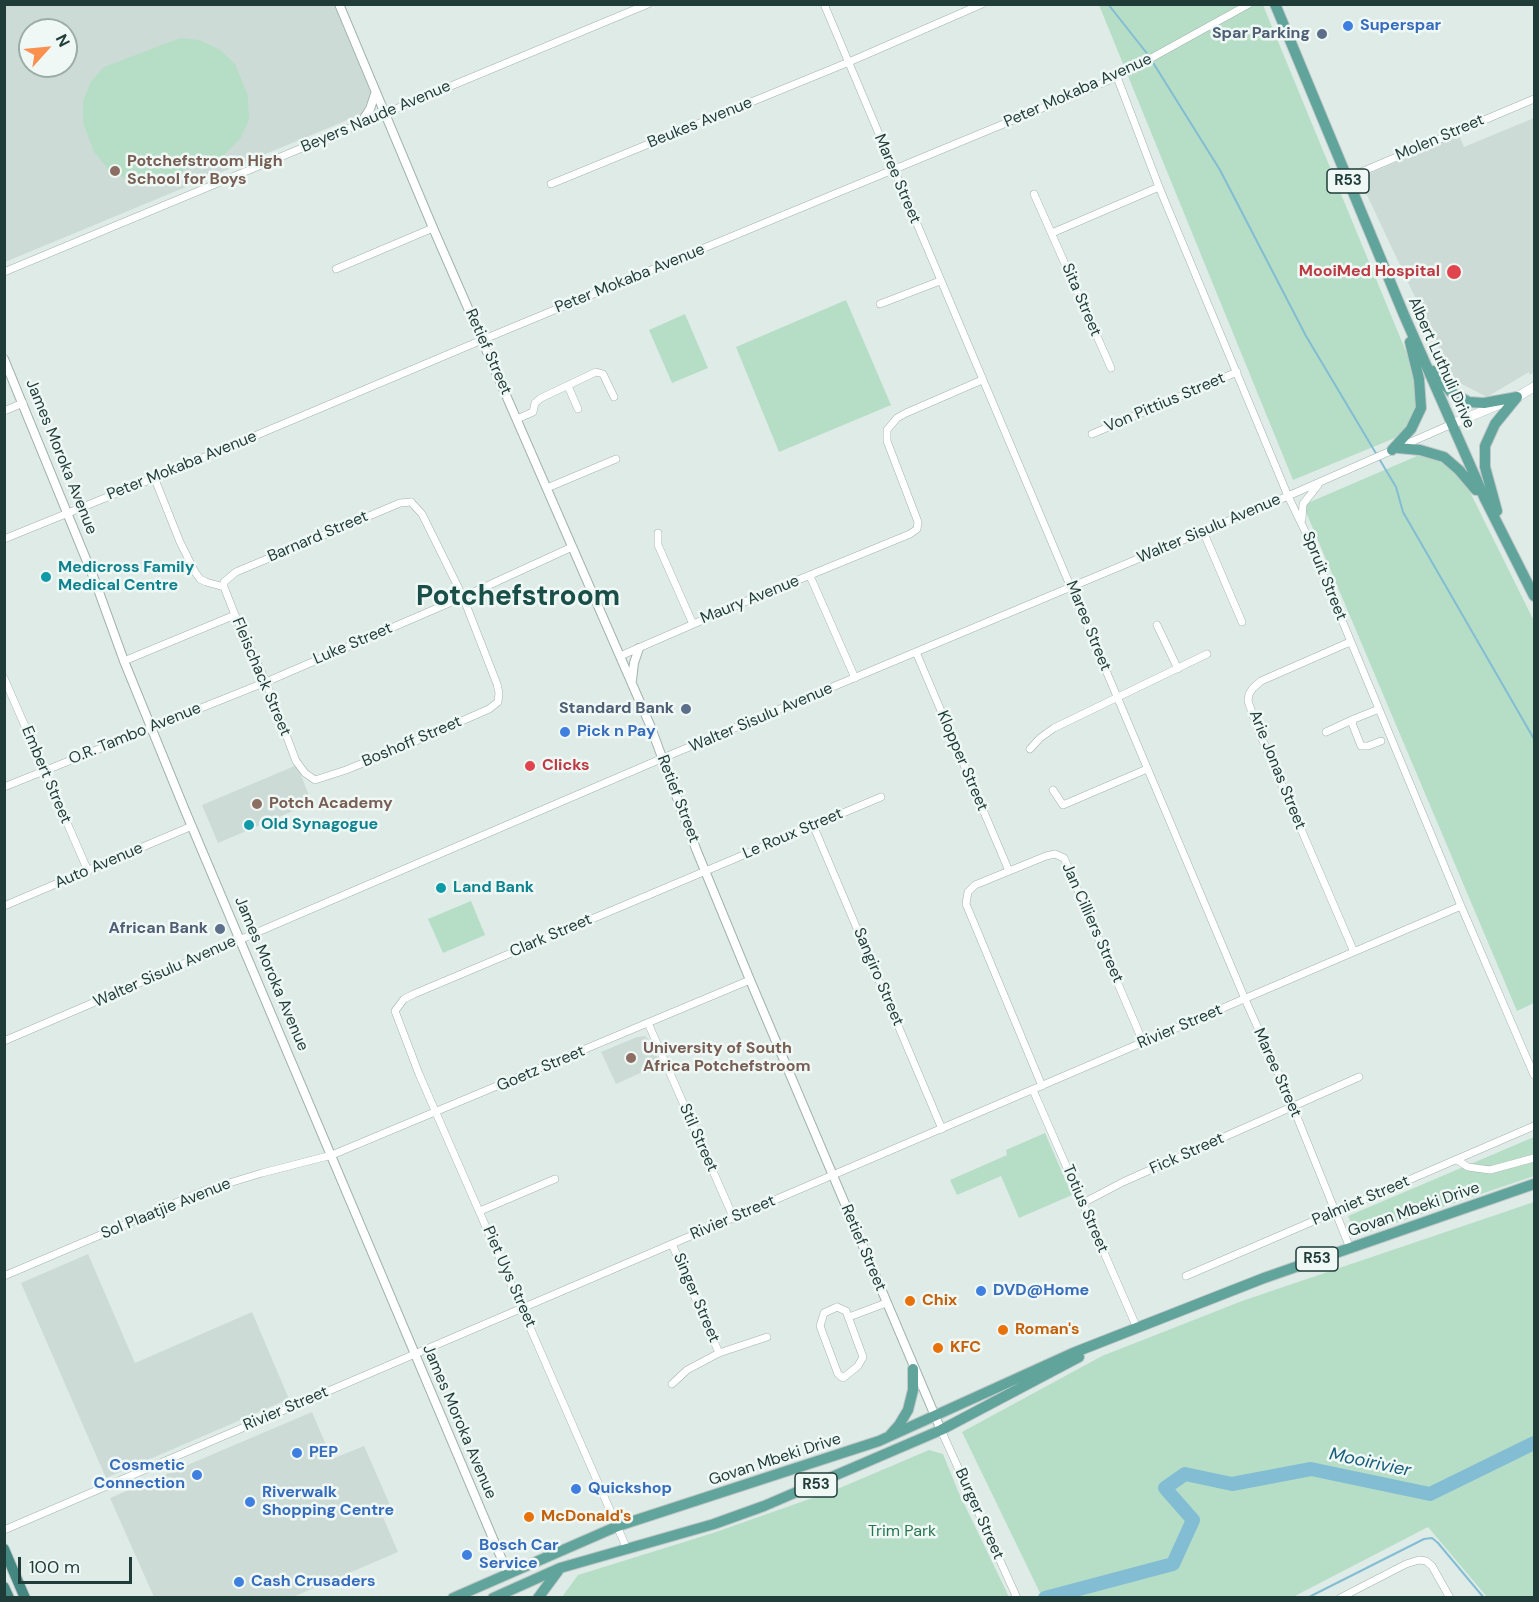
<!DOCTYPE html>
<style>
body{margin:0}
#map{position:relative;width:1539px;height:1602px;overflow:hidden;background:#dfebe7;font-family:"DM Sans",sans-serif}
canvas{display:block}
.frame{position:absolute;inset:0;border:6px solid #1f3c38;pointer-events:none}
.north{position:absolute;left:18px;top:18px;width:60px;height:60px;box-sizing:border-box;background:#eff8f5;border:2px solid #9cada9;border-radius:50%;rotate:63deg;font-size:16px;font-weight:700;line-height:24px;text-align:center;color:#1f3c38}
.north::after{content:'';display:block;margin:auto;width:21px;height:27px;background:#fa904e;clip-path:polygon(50% 0,100% 100%,50% 72%,0 100%)}
.scale{position:absolute;left:18px;top:1557px;width:114px;height:27px;box-sizing:border-box;border:3px solid #1f3c38;border-top:0;padding-left:8px;font-size:18px;line-height:21px;white-space:nowrap;color:#1f3c38;-webkit-text-stroke:4px #eff8f5;paint-order:stroke}
</style>
<div id="map">
<canvas width="1539" height="1602"></canvas>
<div class="frame"></div>
<div class="north">N</div>
<div class="scale">100 m</div>
</div>
<script>
const ctx = document.querySelector('canvas').getContext('2d');
ctx.lineJoin = 'round';
function fillPath(path, color) { ctx.fillStyle = color; ctx.fill(path, 'evenodd'); }
const toPath = rows => new Path2D(rows.map(r => 'M' + r).join(''));
function trace(path, color, width, dash) { ctx.strokeStyle = color; ctx.lineWidth = width; ctx.lineCap = dash ? 'butt' : 'round'; ctx.setLineDash(dash || []); ctx.stroke(path); }
function write(font, color, halo, rows, align = 'center') {
  ctx.font = font + ' "DM Sans",sans-serif'; ctx.lineWidth = 5; ctx.setLineDash([]); ctx.textBaseline = 'middle'; ctx.strokeStyle = halo; ctx.fillStyle = color; for (const [text, x, y, turn = 0] of rows) {
    ctx.save(); ctx.translate(x, y); ctx.rotate((+turn || 0) * Math.PI / 180); ctx.textAlign = isNaN(turn) ? turn : align; if (halo) ctx.strokeText(text, 0, 0); ctx.fillText(text, 0, 0); ctx.restore();
  }
}
fillPath(toPath([
 [5,5,334,5,371,93,362,114,5,262],
 [30,30,66,30,66,66,30,66],
 [1534,118,1534,372,1530,375,1529,372,1487,397,1454,380,1359,178,1459,135,1464,147],
 [297,765,312,803,218,843,202,805],
 [645,1036,651,1042,660,1064,616,1084,601,1052,637,1037],
 [88,1254,135,1363,252,1312,289,1399,106,1478,21,1283],
 [312,1412,332,1459,364,1446,390,1505,380,1510,398,1552,293,1597,154,1597,110,1498]
]), '#cddbd7');
fillPath(toPath([
 [1099,5,1263,5,1421,388,1421,406,1407,433,1293,480],
 [180,38,199,40,219,49,235,64,248,96,249,120,240,139,224,155,147,184,127,179,109,170,94,152,83,123,83,101,91,81,104,67],
 [846,300,891,405,779,452,736,347],
 [685,314,708,368,672,383,649,330],
 [1417,456,1433,457,1448,463,1463,478,1534,621,1534,1003,1517,1011,1303,505],
 [471,901,485,935,443,953,428,919],
 [1045,1133,1072,1195,1019,1218,1001,1176,957,1195,950,1180,1007,1155,1006,1150],
 [1534,1137,1534,1176,1357,1236,1348,1216],
 [1534,1202,1534,1597,1487,1597,1428,1527,1293,1597,1042,1597,962,1432,1102,1356,1242,1301],
 [929,1450,943,1454,958,1491,1009,1597,562,1597,578,1575,713,1533,835,1490]
]), '#b6dec6');
trace(toPath([
 [1108,4,1149,56],
 [1152,61,1220,170,1306,336,1396,487,1403,512,1534,739],
 [1307,1598,1424,1539,1432,1538,1438,1543,1484,1598]
]), '#83bdd4', 2);
trace(toPath([
 [1045,1598,1173,1564,1193,1520,1165,1488,1185,1474,1232,1484,1311,1469,1430,1494,1534,1443]
]), '#83bdd4', 14);
const minor = toPath([
 [824,4,1245,999,1293,1107,1350,1248],
 [1117,77,1159,187,1288,496,1304,529,1461,906,1534,1075],
 [1347,178,1534,99],
 [551,184,849,62,982,4],
 [1034,194,1111,368],
 [1052,233,1159,187],
 [336,269,433,228],
 [4,272,648,4],
 [880,304,940,281],
 [568,386,578,409],
 [4,411,23,403],
 [517,419,533,412,535,403,541,398,596,372,603,374,614,397],
 [1092,434,1237,372],
 [154,477,180,542,195,572,200,579,206,582,224,587],
 [547,488,616,459],
 [411,502,422,514,463,597,497,684,499,693,498,702,489,709,407,745,346,770,315,780,305,773,296,761,266,682,235,615,224,587,224,582,236,572,400,503,411,502],
 [1302,519,1303,504,1318,485],
 [1203,531,1242,622],
 [658,533,658,545,693,624],
 [4,539,174,470,482,340,1117,77,1249,4],
 [810,576,855,678],
 [1157,625,1178,669],
 [1350,642,1261,681,1253,688,1249,694,1248,701,1257,727,1354,952],
 [916,652,1009,871],
 [620,656,742,603,910,534,917,529,918,522,887,441,887,430,897,418,906,413,982,380],
 [124,661,235,615],
 [4,678,88,871],
 [1379,709,1354,719,1352,723,1361,746,1368,746,1381,741],
 [1326,732,1354,719],
 [1030,749,1040,738,1054,728,1207,654],
 [4,787,266,682,463,597,572,547],
 [1053,790,1063,805,1147,769],
 [813,825,942,1129],
 [4,906,192,826],
 [648,1023,734,1219],
 [4,1041,663,758,1288,496,1452,424],
 [1042,1086,966,904,968,892,975,885,1046,856,1055,854,1064,858,1143,1042],
 [1033,1090,1137,1328],
 [1457,1160,1468,1167,1490,1170,1534,1158],
 [1083,1203,1123,1182,1359,1077],
 [480,1211,555,1179],
 [672,1244,719,1353],
 [4,1276,206,1190,262,1173,332,1155,750,980],
 [1186,1276,1534,1126],
 [837,1307,846,1311,863,1357,858,1366,843,1378,838,1374,820,1326,824,1313,837,1307],
 [849,1317,886,1303],
 [672,1384,687,1370,719,1353,767,1337],
 [941,1430,1017,1598],
 [4,1530,1461,906],
 [627,1549,419,1074,395,1011,404,999,414,994,881,797],
 [1340,1598,1406,1564,1419,1560,1426,1561,1432,1566,1450,1598]
]);
const tertiary = toPath([
 [339,4,433,228,650,725,696,849,750,980,941,1430],
 [361,123,370,109,375,94],
 [4,359,95,581,124,661,184,808,508,1574],
 [632,680,634,663,639,648]
]);
const secondary = toPath([
 [1452,424,1517,397,1534,387]
]);
const primary = toPath([
 [1275,4,1404,315,1485,499,1534,596],
 [1433,371,1451,392,1469,402,1484,403,1517,397],
 [1398,448,1420,450,1444,457,1459,470,1476,490],
 [1392,450,1411,429,1421,408,1419,379,1410,342],
 [1497,511,1485,467,1485,446,1495,424,1517,397],
 [891,1434,899,1425,908,1410,913,1390,913,1369],
 [453,1598,618,1526,879,1441,1073,1353,1264,1278,1534,1184],
 [493,1598,560,1568,714,1524,764,1506,941,1430,1079,1357],
 [538,1598,558,1571]
]);
const trunk = toPath([
 [4,1549,25,1598],
 [4,1587,9,1598]
]);
trace(minor, '#a2b3af', 8);
trace(tertiary, '#a2b3af', 10);
trace(secondary, '#9db8b2', 10);
trace(primary, '#c0c8c7', 12);
trace(trunk, '#c0c8c7', 12);
trace(minor, '#fff', 7);
trace(tertiary, '#fff', 8);
trace(secondary, '#fff', 9);
trace(primary, '#60a49b', 10);
trace(trunk, '#448780', 10);
for (const [x, y, r, color] of [
 [1348,26,6,"#3f7fe0"],
 [1322,34,6,"#5c6f8a"],
 [115,171,6,"#8d6e63"],
 [1454,272,8,"#e0444e"],
 [46,577,6,"#0f9aa8"],
 [686,709,6,"#5c6f8a"],
 [565,732,6,"#3f7fe0"],
 [530,766,6,"#e0444e"],
 [257,804,6,"#8d6e63"],
 [249,825,6,"#0f9aa8"],
 [441,888,6,"#0f9aa8"],
 [220,929,6,"#5c6f8a"],
 [631,1058,6,"#8d6e63"],
 [981,1291,6,"#3f7fe0"],
 [910,1301,6,"#e8710a"],
 [1003,1330,6,"#e8710a"],
 [938,1348,6,"#e8710a"],
 [297,1453,6,"#3f7fe0"],
 [197,1475,6,"#3f7fe0"],
 [576,1489,6,"#3f7fe0"],
 [250,1502,6,"#3f7fe0"],
 [529,1517,6,"#e8710a"],
 [467,1555,6,"#3f7fe0"],
 [239,1582,6,"#3f7fe0"]
]) { const dot = new Path2D(); dot.arc(x, y, r, 0, 2 * Math.PI); ctx.fillStyle = color; ctx.fill(dot); trace(dot, '#eff8f5', 2); }
for (const [x, y, w] of [
 [1348,181,42],
 [1317,1259,42],
 [816,1485,42]
]) { const box = new Path2D(); box.roundRect(x - w / 2, y - 12, w, 24, 4.5); ctx.fillStyle = '#eff8f5'; ctx.fill(box); trace(box, '#1f3c38', 1.5); }
write('bold 15px', '#1f3c38', null, [
 ["R53",1348,181],
 ["R53",1317,1259],
 ["R53",816,1485]
]);
write('bold 16px', '#366cbe', '#eff8f5', [
 ["Superspar",1360,26],
 ["Pick n Pay",577,732],
 ["DVD@Home",993,1291],
 ["PEP",309,1453],
 ["Cosmetic",185,1466,"right"],
 ["Connection",185,1484,"right"],
 ["Quickshop",588,1489],
 ["Riverwalk",262,1493],
 ["Shopping Centre",262,1511],
 ["Bosch Car",479,1546],
 ["Service",479,1564],
 ["Cash Crusaders",251,1582]
], 'left');
write('bold 16px', '#4e5e75', '#eff8f5', [
 ["Spar Parking",1310,34],
 ["Standard Bank",674,709],
 ["African Bank",208,929]
], 'right');
write('16px', '#1f3c38', '#eff8f5', [
 ["Peter Mokaba Avenue",1078,91,-24],
 ["Beyers Naude Avenue",376,117,-23],
 ["Beukes Avenue",700,123,-22],
 ["Molen Street",1440,138,-23],
 ["Maree Street",897,179,67],
 ["Peter Mokaba Avenue",630,279,-22],
 ["Sita Street",1081,300,67],
 ["Retief Street",488,352,66],
 ["Albert Luthuli Drive",1441,363,66],
 ["Von Pittius Street",1165,403,-23],
 ["James Moroka Avenue",61,457,68],
 ["Peter Mokaba Avenue",182,466,-22],
 ["Walter Sisulu Avenue",1209,529,-23],
 ["Barnard Street",318,537,-23],
 ["Spruit Street",1324,576,68],
 ["Maury Avenue",750,600,-22],
 ["Maree Street",1088,626,68],
 ["Luke Street",353,644,-23],
 ["Fleischack Street",261,677,67],
 ["Walter Sisulu Avenue",761,718,-23],
 ["O.R. Tambo Avenue",135,734,-22],
 ["Boshoff Street",412,742,-23],
 ["Klopper Street",962,761,67],
 ["Arie Jonas Street",1277,770,68],
 ["Embert Street",46,775,67],
 ["Retief Street",678,799,69],
 ["Le Roux Street",793,834,-23],
 ["Auto Avenue",99,866,-23],
 ["Jan Cilliers Street",1092,923,66],
 ["Clark Street",551,936,-23],
 ["Walter Sisulu Avenue",165,972,-24],
 ["James Moroka Avenue",271,974,67],
 ["Sangiro Street",878,977,67],
 ["Rivier Street",1180,1027,-23],
 ["Goetz Street",541,1069,-23],
 ["Maree Street",1277,1073,66],
 ["Stil Street",698,1138,66],
 ["Fick Street",1187,1154,-24],
 ["Palmiet Street",1361,1201,-23],
 ["Sol Plaatjie Avenue",166,1209,-22],
 ["Totius Street",1085,1209,67],
 ["Govan Mbeki Drive",1414,1210,-19],
 ["Rivier Street",733,1218,-23],
 ["Retief Street",863,1248,67],
 ["Piet Uys Street",509,1277,66],
 ["Singer Street",696,1298,67],
 ["Rivier Street",286,1409,-23],
 ["James Moroka Avenue",459,1422,67],
 ["Govan Mbeki Drive",775,1460,-18],
 ["Burger Street",979,1514,66]
]);
write('bold 16px', '#785e54', '#eff8f5', [
 ["Potchefstroom High",127,162],
 ["School for Boys",127,180],
 ["Potch Academy",269,804],
 ["University of South",643,1049],
 ["Africa Potchefstroom",643,1067]
], 'left');
write('bold 16px', '#be3a42', '#eff8f5', [
 ["MooiMed Hospital",1440,272],
 ["Clicks",542,766,"left"]
], 'right');
write('bold 16px', '#0d838f', '#eff8f5', [
 ["Medicross Family",58,568],
 ["Medical Centre",58,586],
 ["Old Synagogue",261,825],
 ["Land Bank",453,888]
], 'left');
write('bold 16px', '#c56008', '#eff8f5', [
 ["Chix",922,1301],
 ["Roman's",1015,1330],
 ["KFC",950,1348],
 ["McDonald's",541,1517]
], 'left');
write('16px', '#277550', '#eff8f5', [
 ["Trim Park",902,1532]
]);
write('italic 18px', '#165c7b', '#eff8f5', [
 ["Mooirivier",1370,1463,12]
]);
write('bold 28px', '#1a4f49', '#eff8f5', [
 ["Potchefstroom",518,598]
]);
</script>
